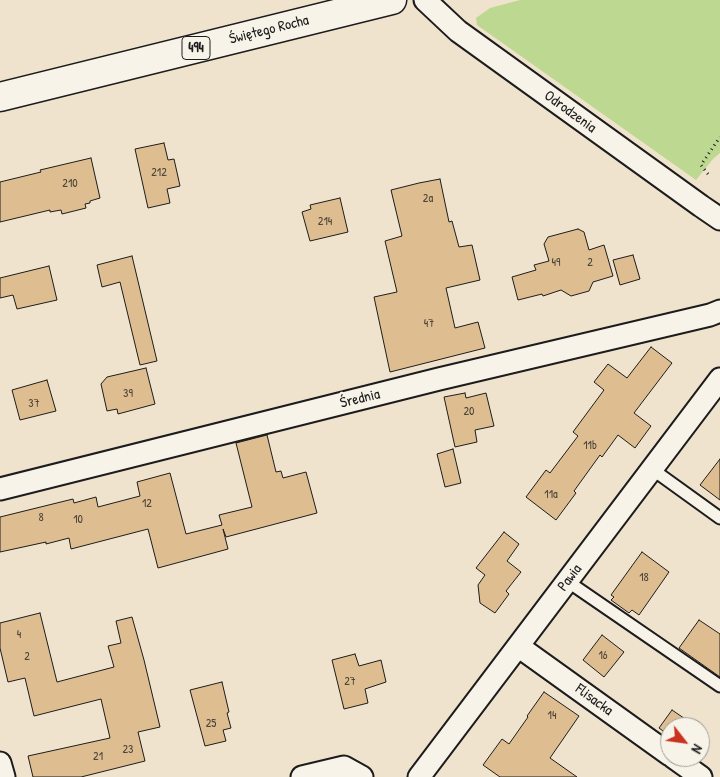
<!DOCTYPE html>
<meta charset="utf-8">
<style>
body{margin:0}
#map{position:relative;width:720px;height:777px;overflow:hidden;background:#f0e3ce;font-family:"Patrick Hand",sans-serif}
canvas{display:block}
.north{position:absolute;left:660px;top:717px;width:50px;height:50px;box-sizing:border-box;background:#f7f3e8;border:1px solid #9f9d96;border-radius:50%;rotate:120deg;font-size:14px;font-weight:700;line-height:20px;text-align:center;color:#1c1c1c}
.north::after{content:'';display:block;margin:auto;width:18px;height:22px;background:#c8321e;clip-path:polygon(50% 0,100% 100%,50% 72%,0 100%)}
</style>
<div id="map">
<canvas width="720" height="777"></canvas>
<div class="north">N</div>
</div>
<script>
const ctx = document.querySelector('canvas').getContext('2d');
ctx.lineJoin = 'round';
function fillPath(path, color) { ctx.fillStyle = color; ctx.fill(path, 'evenodd'); }
const toPath = rows => new Path2D(rows.map(r => 'M' + r).join(''));
function trace(path, color, width, dash) { ctx.strokeStyle = color; ctx.lineWidth = width; ctx.lineCap = dash ? 'butt' : 'round'; ctx.setLineDash(dash || []); ctx.stroke(path); }
function write(font, color, halo, rows, align = 'center') {
  ctx.font = font + ' "Patrick Hand",sans-serif'; ctx.lineWidth = 4.5; ctx.setLineDash([]); ctx.textBaseline = 'middle'; ctx.strokeStyle = halo; ctx.fillStyle = color; for (const [text, x, y, turn = 0] of rows) {
    ctx.save(); ctx.translate(x, y); ctx.rotate((+turn || 0) * Math.PI / 180); ctx.textAlign = isNaN(turn) ? turn : align; if (halo) ctx.strokeText(text, 0, 0); ctx.fillText(text, 0, 0); ctx.restore();
  }
}
fillPath(toPath([
 [520,0,720,0,720,153,713,159,696,180,477,25,476,18,490,8]
]), '#bdd890');
const building = toPath([
 [164,143,168,160,174,159,180,186,167,189,170,203,148,208,135,149,164,143],
 [91,158,100,198,90,201,90,203,85,204,86,208,62,214,61,210,50,212,50,210,0,222,0,182,41,172,40,170,91,158],
 [440,179,449,222,452,221,459,247,472,245,480,280,446,288,455,328,478,322,485,348,390,372,374,297,397,292,385,241,402,236,391,190,419,183,440,179],
 [340,198,348,232,310,241,302,212,311,209,310,205,340,198],
 [578,229,584,232,589,250,604,245,613,276,593,282,589,291,571,296,561,290,543,296,542,294,518,300,512,277,536,270,534,265,549,261,544,244,548,237,578,229],
 [633,255,640,279,620,285,613,260,633,255],
 [132,256,157,361,140,365,120,282,102,287,97,265,132,256],
 [49,266,57,300,17,309,13,295,0,298,0,278,49,266],
 [651,347,672,363,634,413,651,426,635,448,618,435,602,457,600,455,574,491,576,493,556,520,526,497,546,470,550,473,578,436,573,432,604,390,594,382,608,364,627,378,651,347],
 [146,368,155,404,118,414,117,409,107,411,101,384,107,377,146,368],
 [47,380,56,411,20,420,12,390,47,380],
 [465,393,466,398,486,393,494,426,475,430,477,442,455,447,444,397,465,393],
 [267,435,276,472,281,471,283,478,306,472,317,513,226,537,223,529,228,549,158,568,148,529,71,549,69,538,46,544,46,542,0,552,0,517,73,499,74,503,96,497,98,507,140,496,137,482,170,473,186,534,222,525,219,515,252,507,236,443,267,435],
 [453,449,461,483,445,487,437,454,453,449],
 [720,459,720,500,700,485,720,459],
 [504,532,519,544,507,561,521,572,506,591,509,594,495,613,480,603,478,585,485,575,476,568,504,532],
 [642,552,669,572,639,615,632,610,629,613,611,600,614,597,611,595,642,552],
 [40,613,57,682,114,667,108,646,121,643,116,621,132,617,144,660,160,727,138,732,145,761,81,777,33,777,28,756,110,738,101,699,34,716,25,678,8,682,0,648,0,623,40,613],
 [699,620,720,634,720,677,679,648,699,620],
 [602,635,624,652,604,677,583,660,602,635],
 [355,654,359,666,381,660,386,682,365,689,368,703,344,709,332,660,355,654],
 [222,682,229,712,227,713,231,728,223,730,226,741,205,746,190,690,222,682],
 [544,692,579,716,550,758,577,777,500,777,483,765,502,739,509,744,528,717,527,716,544,692],
 [672,710,697,727,670,727,670,736,659,728,672,710]
]);
fillPath(building, '#debe91');
trace(building, '#1c1c1c', 1);
const service = toPath([
 [652,469,720,518],
 [567,581,720,686]
]);
const minor = toPath([
 [425,0,458,31,701,206,720,219],
 [0,489,439,379,710,315,720,311],
 [518,646,670,755],
 [673,757,701,777],
 [0,763,4,777],
 [302,777,344,767,362,777],
 [419,777,720,379]
]);
const primary = toPath([
 [0,97,392,0]
]);
trace(service, '#1c1c1c', 15);
trace(minor, '#1c1c1c', 25);
trace(primary, '#1c1c1c', 31);
trace(toPath([
 [708,174,701,165,720,137]
]), '#1c1c1c', 3, [1, 4]);
trace(service, '#f7f3e8', 11);
trace(minor, '#f7f3e8', 21);
trace(primary, '#f7f3e8', 28);
write('12px', '#4c4439', null, [
 ["212",159,173],
 ["210",70,184],
 ["2a",428,199],
 ["214",325,222],
 ["49",556,263],
 ["2",590,263],
 ["47",429,324],
 ["39",128,394],
 ["37",34,404],
 ["20",469,412],
 ["11b",590,446],
 ["11a",551,495],
 ["12",147,504],
 ["8",41,518],
 ["10",78,520],
 ["18",644,578],
 ["4",19,635],
 ["16",603,656],
 ["2",27,657],
 ["27",350,682],
 ["14",552,716],
 ["25",211,724],
 ["23",128,750],
 ["21",98,757]
]);
for (const [x, y, w] of [
 [196,48,28]
]) { const box = new Path2D(); box.roundRect(x - w / 2, y - 11.5, w, 23, 4); ctx.fillStyle = '#f7f3e8'; ctx.fill(box); trace(box, '#1c1c1c', 1); }
write('bold 14px', '#1c1c1c', null, [
 ["494",196,48]
]);
write('15px', '#1c1c1c', '#f7f3e8', [
 ["Świętego Rocha",269,30,-14],
 ["Odrodzenia",570,112,36],
 ["Średnia",360,399,-14],
 ["Pawia",570,578,-53],
 ["Flisacka",594,700,36]
]);
</script>
